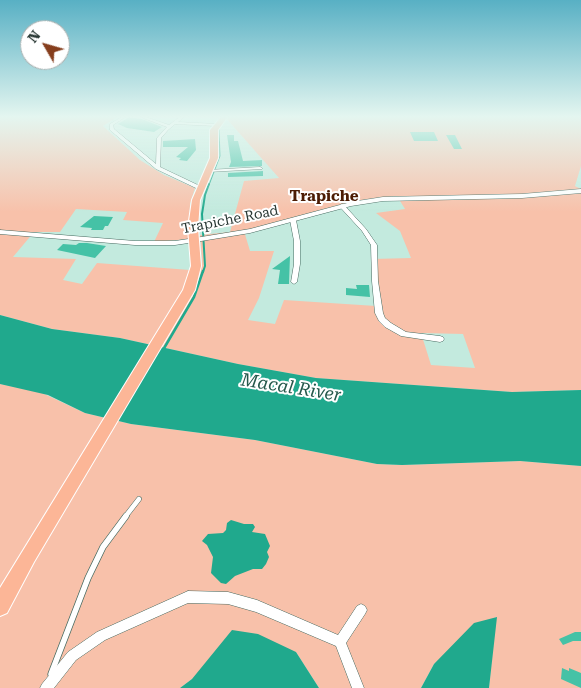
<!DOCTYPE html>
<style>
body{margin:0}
#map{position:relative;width:581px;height:688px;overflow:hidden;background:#c3eade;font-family:"Roboto Serif",serif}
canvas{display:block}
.north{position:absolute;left:20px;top:20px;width:50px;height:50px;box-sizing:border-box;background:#fff;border:1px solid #a9afae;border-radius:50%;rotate:308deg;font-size:14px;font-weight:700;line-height:20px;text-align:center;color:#293834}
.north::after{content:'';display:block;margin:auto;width:18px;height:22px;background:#863e1d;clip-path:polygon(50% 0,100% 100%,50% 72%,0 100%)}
</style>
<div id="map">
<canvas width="581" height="688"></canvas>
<div class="north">N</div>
</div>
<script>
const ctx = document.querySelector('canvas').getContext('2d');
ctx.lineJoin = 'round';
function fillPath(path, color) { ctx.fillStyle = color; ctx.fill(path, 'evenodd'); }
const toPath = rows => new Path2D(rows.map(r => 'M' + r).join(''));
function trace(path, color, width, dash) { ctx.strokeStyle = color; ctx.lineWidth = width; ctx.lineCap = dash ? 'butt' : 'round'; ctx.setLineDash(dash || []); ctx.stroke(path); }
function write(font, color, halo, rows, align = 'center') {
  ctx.font = font + ' "Roboto Serif",serif'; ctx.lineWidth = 4; ctx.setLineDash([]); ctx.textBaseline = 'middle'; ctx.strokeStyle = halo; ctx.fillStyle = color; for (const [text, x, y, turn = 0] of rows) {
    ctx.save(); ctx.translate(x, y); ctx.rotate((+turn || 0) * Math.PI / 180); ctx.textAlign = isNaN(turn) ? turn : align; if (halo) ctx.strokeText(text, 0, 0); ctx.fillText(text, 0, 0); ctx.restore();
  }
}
fillPath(toPath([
 [0,116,119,116,103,126,140,160,164,175,195,188,190,204,189,239,154,242,163,223,123,220,127,212,76,209,60,232,34,232,13,257,76,259,63,280,82,284,97,263,190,270,184,289,172,310,182,312,197,286,200,276,202,260,200,235,230,232,244,181,279,178,225,117,227,116,581,116,581,166,575,186,581,189,581,390,512,392,316,378,238,364,120,338,52,329,0,315],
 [397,196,405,209,376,213,400,231,411,258,372,259,376,306,284,300,275,324,248,320,259,298,274,251,250,251,244,231,354,201],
 [421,333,463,334,475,368,431,365],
 [0,384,40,392,85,413,131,424,255,440,377,464,402,465,520,461,581,466,581,688,489,688,496,617,434,664,421,688,319,688,296,652,192,679,180,688,0,688]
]), '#f8c1aa');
fillPath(toPath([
 [0,315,52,329,120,338,238,364,316,378,512,392,581,390,581,466,520,461,402,465,377,464,255,440,131,424,85,413,48,395,0,384],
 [231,520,244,524,253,524,255,527,252,532,265,534,270,546,267,552,269,557,266,564,262,569,253,569,235,576,226,584,221,583,211,573,213,557,207,545,202,541,208,534,223,533,226,530,227,523],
 [497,617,489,688,421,688,434,664,474,623],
 [232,630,258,634,296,652,319,688,180,688,192,679]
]), '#20a98d');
trace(toPath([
 [224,120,229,116],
 [209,185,220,156,219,129,221,125]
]), '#20a98d', 1);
trace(toPath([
 [203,272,205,266,202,214,205,195,209,184]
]), '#20a98d', 2);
trace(toPath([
 [163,350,194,297,203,271]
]), '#20a98d', 2.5);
fillPath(toPath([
 [129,117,142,119,162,127,154,132,127,128,118,124],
 [410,132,434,132,438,141,414,141],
 [227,135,234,135,234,141,238,141,243,161,262,160,262,166,229,167,231,162],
 [446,135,455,135,462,149,454,149],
 [195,139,196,150,187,161,179,160,181,158,176,157,188,147,163,147,163,141],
 [263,171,263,176,228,177,228,173],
 [94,216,113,217,108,226,105,226,103,230,91,230,92,228,80,227],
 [79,243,87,243,106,246,95,258,57,250,63,244,76,245],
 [290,256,289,284,278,284,280,270,272,269],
 [356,285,369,285,370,297,346,295,346,288,357,289],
 [575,632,581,632,581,641,573,641,563,645,559,639],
 [562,668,569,671,569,668,581,673,581,688,561,679]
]), '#45c2a6');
const serviceFar1 = toPath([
 [125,517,139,499]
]);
const service = toPath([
 [51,674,88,578,103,547,126,516]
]);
const minor = toPath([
 [123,116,127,116,113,125,114,129,156,164,157,138,167,127,143,118,143,116,169,125,181,116,185,116,178,122,217,124,217,126,216,126,175,124,168,130,161,138,160,167,202,187,202,189,198,189,156,169,110,130,110,124,123,116],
 [260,167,262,168,262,169,208,172,206,171,208,170,260,167],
 [342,204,344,205,366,229,377,245,378,281,383,313,385,318,391,323,406,332,440,336,443,337,444,339,443,341,440,342,401,336,385,327,379,321,375,313,372,281,371,245,362,231,340,207,340,205,342,204],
 [293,218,296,220,300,241,300,264,297,282,294,284,291,282,294,264,294,241,290,220,293,218],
 [0,230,135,241,175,241,195,238,198,240,195,242,175,245,135,245,0,234,0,230],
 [188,591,228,592,257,600,338,635,357,606,361,604,365,606,367,610,365,614,346,643,364,688,352,688,336,646,256,612,228,604,188,603,105,640,76,660,54,688,40,688,42,684,68,652,97,632,188,591]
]);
const tertiary = toPath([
 [581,189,581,193,522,198,383,201,351,206,250,233,195,242,192,240,195,238,250,229,351,202,383,197,522,194,581,189]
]);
const trunk = toPath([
 [222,116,228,116,218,130,218,158,200,200,198,228,201,266,195,290,34,562,7,613,0,616,0,588,183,290,191,266,188,228,192,200,210,158,210,130,222,116]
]);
trace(serviceFar1, '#476a60', 5.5);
trace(service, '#476a60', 7);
trace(minor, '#476a60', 1);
trace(tertiary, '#476a60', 1);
trace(trunk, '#fff', 2);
trace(serviceFar1, '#fff', 4.5);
trace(service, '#fff', 5.5);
fillPath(minor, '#fff');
fillPath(tertiary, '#fff');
fillPath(trunk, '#fcb697');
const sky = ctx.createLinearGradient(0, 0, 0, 212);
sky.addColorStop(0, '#58b0c4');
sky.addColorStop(0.55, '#e4f6f0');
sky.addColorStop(1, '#e4f6f000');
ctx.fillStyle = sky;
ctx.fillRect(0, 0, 581, 212);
write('14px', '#293834', '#fff', [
 ["Trapiche Road",230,220,-11]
]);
write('bold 15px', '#4c1c04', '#fff', [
 ["Trapiche",324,197]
]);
write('italic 18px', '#25594c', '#fff', [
 ["Macal River",291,388,9]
]);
</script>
